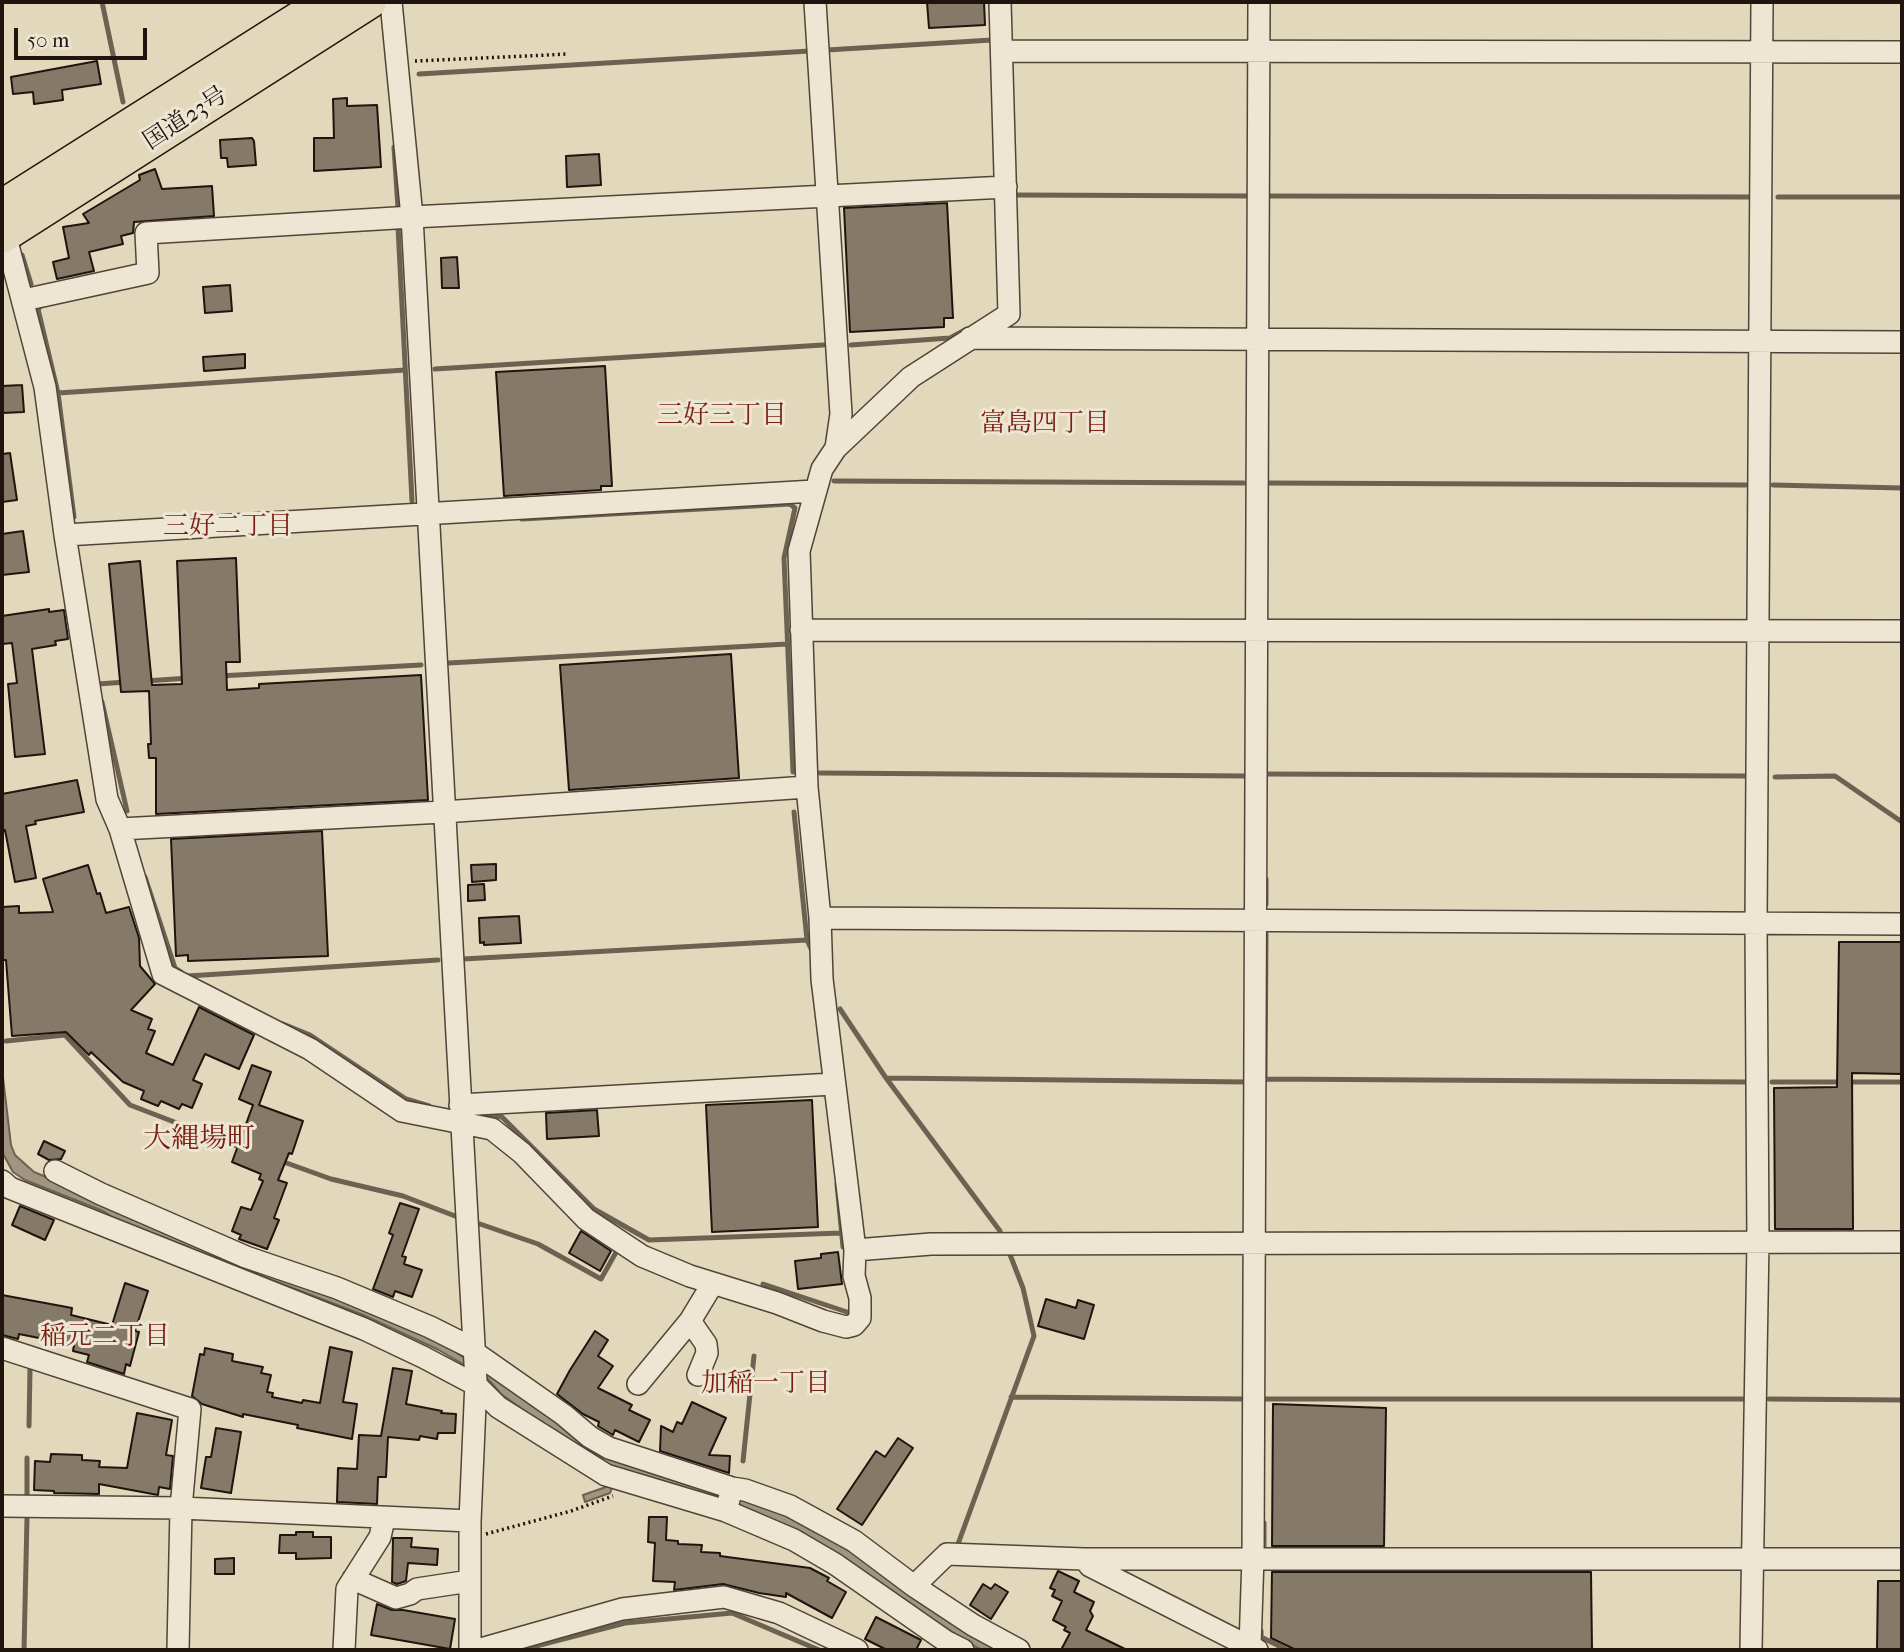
<!DOCTYPE html>
<meta charset="utf-8">
<style>
body{margin:0}
#map{position:relative;width:1904px;height:1652px;overflow:hidden;background:#e2d8bb;font-family:"IM FELL French Canon",serif}
canvas{display:block}
.frame{position:absolute;inset:0;border:4px solid #20140e;pointer-events:none}
.scale{position:absolute;left:14px;top:28px;width:133px;height:32px;box-sizing:border-box;border:4px solid #20140e;border-top:0;padding-left:9px;font-size:21px;line-height:24px;white-space:nowrap;color:#20140e;-webkit-text-stroke:5px #ece6d3;paint-order:stroke}
</style>
<div id="map">
<canvas width="1904" height="1652"></canvas>
<div class="frame"></div>
<div class="scale">50 m</div>
</div>
<script>
const ctx = document.querySelector('canvas').getContext('2d');
ctx.lineJoin = 'round';
function fillPath(path, color) { ctx.fillStyle = color; ctx.fill(path, 'evenodd'); }
const toPath = rows => new Path2D(rows.map(r => 'M' + r).join(''));
function trace(path, color, width, dash) { ctx.strokeStyle = color; ctx.lineWidth = width; ctx.lineCap = dash ? 'butt' : 'round'; ctx.setLineDash(dash || []); ctx.stroke(path); }
function write(font, color, halo, rows, align = 'center') {
  ctx.font = font + ' "IM FELL French Canon","Noto Serif JP",serif'; ctx.lineWidth = 6; ctx.setLineDash([]); ctx.textBaseline = 'middle'; ctx.strokeStyle = halo; ctx.fillStyle = color; for (const [text, x, y, turn = 0] of rows) {
    ctx.save(); ctx.translate(x, y); ctx.rotate((+turn || 0) * Math.PI / 180); ctx.textAlign = isNaN(turn) ? turn : align; if (halo) ctx.strokeText(text, 0, 0); ctx.fillText(text, 0, 0); ctx.restore();
  }
}
const water = toPath([
 [2,1069,11,1145,15,1155,34,1172,445,1341,458,1354,516,1390,590,1445,765,1504,813,1527,1006,1650,982,1650,976,1647,776,1521,735,1503,619,1470,610,1493,585,1502,583,1495,609,1486,576,1448,501,1394,487,1378,437,1349,361,1314,121,1223,103,1211,25,1180,13,1172,2,1152,2,1069]
]);
fillPath(water, '#a09580');
trace(water, '#6d6152', 2);
trace(toPath([
 [102,2,123,102],
 [827,50,992,40],
 [419,74,810,51],
 [394,147,398,208],
 [1016,195,1252,196],
 [1265,196,1750,197],
 [1778,197,1902,197],
 [395,227,398,227,412,501],
 [22,255,31,284],
 [42,305,38,309,58,393,74,517],
 [851,345,950,338,965,330],
 [435,369,823,345],
 [58,393,405,370],
 [834,481,1244,483],
 [1266,483,1746,485],
 [1773,485,1902,488],
 [522,519,790,504,795,508,784,558,793,772],
 [449,663,787,644],
 [219,676,421,665],
 [146,681,189,678],
 [98,684,126,682],
 [102,702,127,811],
 [820,773,1247,776],
 [1265,774,1746,776],
 [1775,777,1835,776,1902,822],
 [794,812,807,940,813,953],
 [145,877,175,968,181,972],
 [1266,879,1266,904],
 [463,959,807,940],
 [188,976,438,960],
 [840,1009,886,1078,1000,1231],
 [283,1024,310,1035,406,1099,429,1106],
 [6,1041,65,1035,130,1105,242,1148],
 [886,1078,1248,1082],
 [1265,1079,1745,1082],
 [1265,1081,1266,934],
 [1772,1082,1902,1082],
 [476,1115,502,1117,594,1209,649,1240,841,1233],
 [281,1161,331,1179,403,1196,455,1216],
 [837,1184,843,1247],
 [480,1224,538,1244,601,1279,619,1247],
 [763,1284,847,1312,851,1312,851,1306],
 [1011,1397,1247,1399],
 [1263,1399,1743,1399],
 [1769,1399,1902,1400],
 [29,1426,30,1368],
 [743,1461,754,1356],
 [27,1496,27,1458],
 [1264,1523,1264,1552],
 [958,1544,1034,1336,1023,1288,1009,1252],
 [1261,1631,1261,1637,1287,1650],
 [24,1650,27,1518],
 [521,1650,625,1623,732,1613,819,1650]
]), '#6d6152', 5);
const building = toPath([
 [927,2,984,2,985,25,929,28,927,2],
 [97,61,101,84,62,90,63,100,34,104,33,92,13,94,11,77,97,61],
 [347,98,347,106,377,105,381,167,314,171,314,138,334,138,333,99,347,98],
 [252,138,254,141,256,165,228,167,227,158,221,158,220,140,252,138],
 [599,154,601,185,567,187,566,156,599,154],
 [155,169,162,189,212,186,214,216,134,222,133,233,121,236,123,244,89,252,94,271,57,279,53,262,69,258,63,227,89,223,83,214,140,180,139,175,155,169],
 [947,203,953,318,944,318,944,327,850,332,844,208,947,203],
 [457,257,459,288,442,288,441,258,457,257],
 [230,285,232,311,205,313,203,287,230,285],
 [245,354,245,368,204,371,203,357,245,354],
 [605,366,612,486,601,486,601,490,504,496,496,372,605,366],
 [22,385,24,412,2,413,2,386,22,385],
 [10,453,17,500,2,502,2,454,10,453],
 [23,531,29,572,2,575,2,534,23,531],
 [236,558,240,662,226,662,227,690,259,688,259,684,421,675,428,800,156,814,156,758,149,758,148,744,151,744,149,691,121,692,109,564,140,561,152,685,182,684,177,561,236,558],
 [49,609,49,612,64,610,68,639,55,641,56,645,32,649,45,754,15,757,8,684,17,683,12,643,2,644,2,616,49,609],
 [731,654,739,778,569,790,560,665,731,654],
 [77,780,84,812,35,821,36,824,26,826,36,878,15,882,5,830,2,831,2,794,77,780],
 [322,831,328,956,188,961,188,955,176,956,171,839,322,831],
 [496,864,496,880,472,882,471,865,496,864],
 [88,865,97,894,100,893,106,913,129,907,139,938,140,966,155,984,131,1010,152,1019,148,1029,155,1031,146,1053,173,1065,199,1007,254,1035,239,1069,205,1054,193,1080,202,1084,192,1108,182,1104,179,1109,161,1101,158,1106,141,1099,144,1091,123,1082,91,1052,89,1055,66,1032,12,1036,6,960,2,960,2,907,19,906,19,913,53,912,43,879,88,865],
 [484,884,485,900,468,901,468,885,484,884],
 [519,916,521,943,484,945,484,942,480,943,479,918,519,916],
 [1839,942,1902,942,1902,1074,1852,1073,1853,1229,1775,1229,1774,1088,1837,1087,1839,942],
 [252,1065,271,1072,259,1105,303,1121,292,1154,289,1153,278,1180,287,1183,274,1218,279,1220,267,1249,239,1239,241,1235,232,1231,241,1207,251,1210,263,1181,259,1179,261,1174,232,1162,253,1105,239,1099,252,1065],
 [812,1100,818,1227,712,1232,706,1105,812,1100],
 [597,1110,599,1136,547,1139,546,1113,597,1110],
 [44,1141,65,1151,61,1159,49,1160,38,1154,44,1141],
 [400,1203,419,1209,402,1256,406,1257,404,1264,422,1270,412,1297,395,1291,393,1297,373,1289,393,1235,389,1233,400,1203],
 [20,1206,54,1220,45,1240,12,1225,20,1206],
 [581,1231,611,1251,600,1271,569,1253,581,1231],
 [838,1252,842,1284,798,1289,795,1261,821,1258,821,1254,838,1252],
 [125,1283,148,1291,135,1331,139,1332,130,1366,126,1364,124,1374,87,1362,89,1355,73,1351,74,1345,19,1334,18,1339,2,1335,2,1295,72,1308,71,1315,112,1325,125,1283],
 [1046,1299,1076,1308,1078,1300,1094,1305,1084,1339,1038,1326,1046,1299],
 [595,1331,608,1340,598,1356,613,1366,598,1388,632,1405,629,1410,650,1420,639,1442,615,1430,613,1435,598,1426,599,1422,583,1414,557,1394,570,1370,595,1331],
 [330,1347,352,1352,343,1402,357,1404,352,1439,297,1428,298,1425,243,1414,243,1417,202,1404,192,1396,200,1354,204,1355,205,1348,233,1354,232,1361,263,1367,261,1373,271,1375,267,1392,273,1393,272,1397,302,1403,303,1400,320,1403,330,1347],
 [393,1368,412,1371,406,1404,442,1411,441,1413,456,1414,455,1433,438,1433,437,1439,420,1436,419,1440,388,1437,386,1477,378,1477,377,1504,337,1502,338,1468,357,1469,359,1435,381,1436,393,1368],
 [692,1402,726,1418,709,1455,730,1456,729,1473,660,1451,661,1426,673,1432,677,1422,682,1424,692,1402],
 [1273,1404,1386,1408,1384,1546,1272,1546,1273,1404],
 [137,1413,172,1420,166,1455,173,1456,170,1489,159,1487,158,1495,99,1484,99,1494,54,1493,54,1491,34,1490,35,1461,50,1462,51,1454,82,1455,82,1460,100,1461,99,1467,127,1468,137,1413],
 [216,1428,241,1432,231,1493,201,1488,206,1457,211,1457,216,1428],
 [898,1438,913,1448,862,1525,837,1509,876,1451,885,1457,898,1438],
 [649,1517,667,1517,666,1540,678,1541,678,1544,702,1545,701,1552,720,1553,720,1556,810,1568,829,1578,827,1581,846,1592,832,1618,786,1593,786,1597,759,1593,723,1584,674,1590,675,1582,653,1581,655,1543,648,1542,649,1517],
 [296,1532,313,1532,313,1537,331,1537,331,1558,296,1559,296,1553,279,1553,280,1535,296,1535,296,1532],
 [393,1538,412,1538,411,1547,438,1549,437,1565,408,1563,406,1581,397,1584,392,1582,393,1538],
 [234,1558,234,1574,215,1574,215,1559,234,1558],
 [1058,1571,1079,1581,1074,1592,1094,1602,1090,1611,1093,1616,1086,1630,1127,1650,1061,1650,1070,1633,1064,1630,1066,1627,1053,1620,1062,1601,1052,1596,1055,1590,1050,1588,1058,1571],
 [1272,1572,1591,1572,1592,1650,1296,1650,1271,1638,1272,1572],
 [1878,1581,1902,1581,1902,1650,1877,1650,1878,1581],
 [983,1584,991,1589,995,1584,1008,1592,991,1619,970,1605,983,1584],
 [377,1604,392,1610,403,1610,455,1619,450,1649,371,1635,377,1604],
 [876,1617,921,1640,916,1650,887,1650,865,1639,876,1617]
]);
fillPath(building, '#857a68');
trace(building, '#20140e', 2);
const minor = toPath([
 [391,2,412,217,476,1381,470,1521,470,1650],
 [815,2,841,414,836,448],
 [1002,51,1902,52],
 [5,234,45,387,65,535,107,799,120,829,163,974,310,1049,402,1111,492,1129,522,1153,586,1219,642,1256,690,1276,777,1303,823,1321,846,1327,854,1325,860,1318,860,1298,854,1276,855,1250,822,979,820,918,807,787,799,551,822,469,836,448,911,377,1009,314,1000,2],
 [24,300,148,273,146,233,412,217,1006,187],
 [970,338,1902,342],
 [65,535,814,491],
 [801,630,1902,631],
 [120,829,443,812,807,787],
 [820,918,1902,924],
 [460,1105,833,1084],
 [55,1171,101,1194,246,1257,337,1288,430,1327,474,1349],
 [2,1181,10,1188,364,1329,423,1357,476,1385,498,1407,606,1475,726,1511,794,1540,835,1564,947,1642,963,1650],
 [855,1250,931,1244,1902,1242],
 [690,1321,706,1344,707,1353,698,1375],
 [2,1348,190,1409,181,1508,178,1650],
 [474,1352,564,1415,590,1437,609,1448,732,1488],
 [638,1384,690,1321,713,1283],
 [2,1506,181,1508,470,1521],
 [726,1511,732,1488,745,1490,790,1506,854,1541,914,1586,947,1554,1084,1559,1902,1559],
 [1084,1559,1090,1566,1250,1647],
 [353,1579,396,1598,410,1594,417,1589,470,1581],
 [914,1586,973,1625,1019,1650],
 [344,1650,347,1589,380,1537,384,1519],
 [477,1650,622,1609,724,1597,779,1613,857,1650],
 [1257,1650,1250,1647,1253,1557,1259,2],
 [1751,1650,1758,1242,1756,923,1762,2]
]);
const highway = toPath([
 [2,206,324,2],
 [2,237,370,2]
]);
trace(minor, '#504539', 24);
trace(highway, '#20140e', 35);
trace(toPath([
 [415,61,568,54],
 [486,1534,571,1511,613,1496]
]), '#20140e', 3.5, [2, 3.5]);
trace(minor, '#ece6d3', 21);
trace(highway, '#e2d8bb', 32);
write('24px', '#20140e', '#ece6d3', [
 ["国道23号",186,119,-33]
]);
write('26px', '#7a1f14', '#ece6d3', [
 ["三好三丁目",722,417],
 ["富島四丁目",1045,425],
 ["三好二丁目",228,528],
 ["稲元二丁目",105,1338],
 ["加稲一丁目",766,1385]
]);
write('28px', '#7a1f14', '#ece6d3', [
 ["大縄場町",199,1140]
]);
</script>
